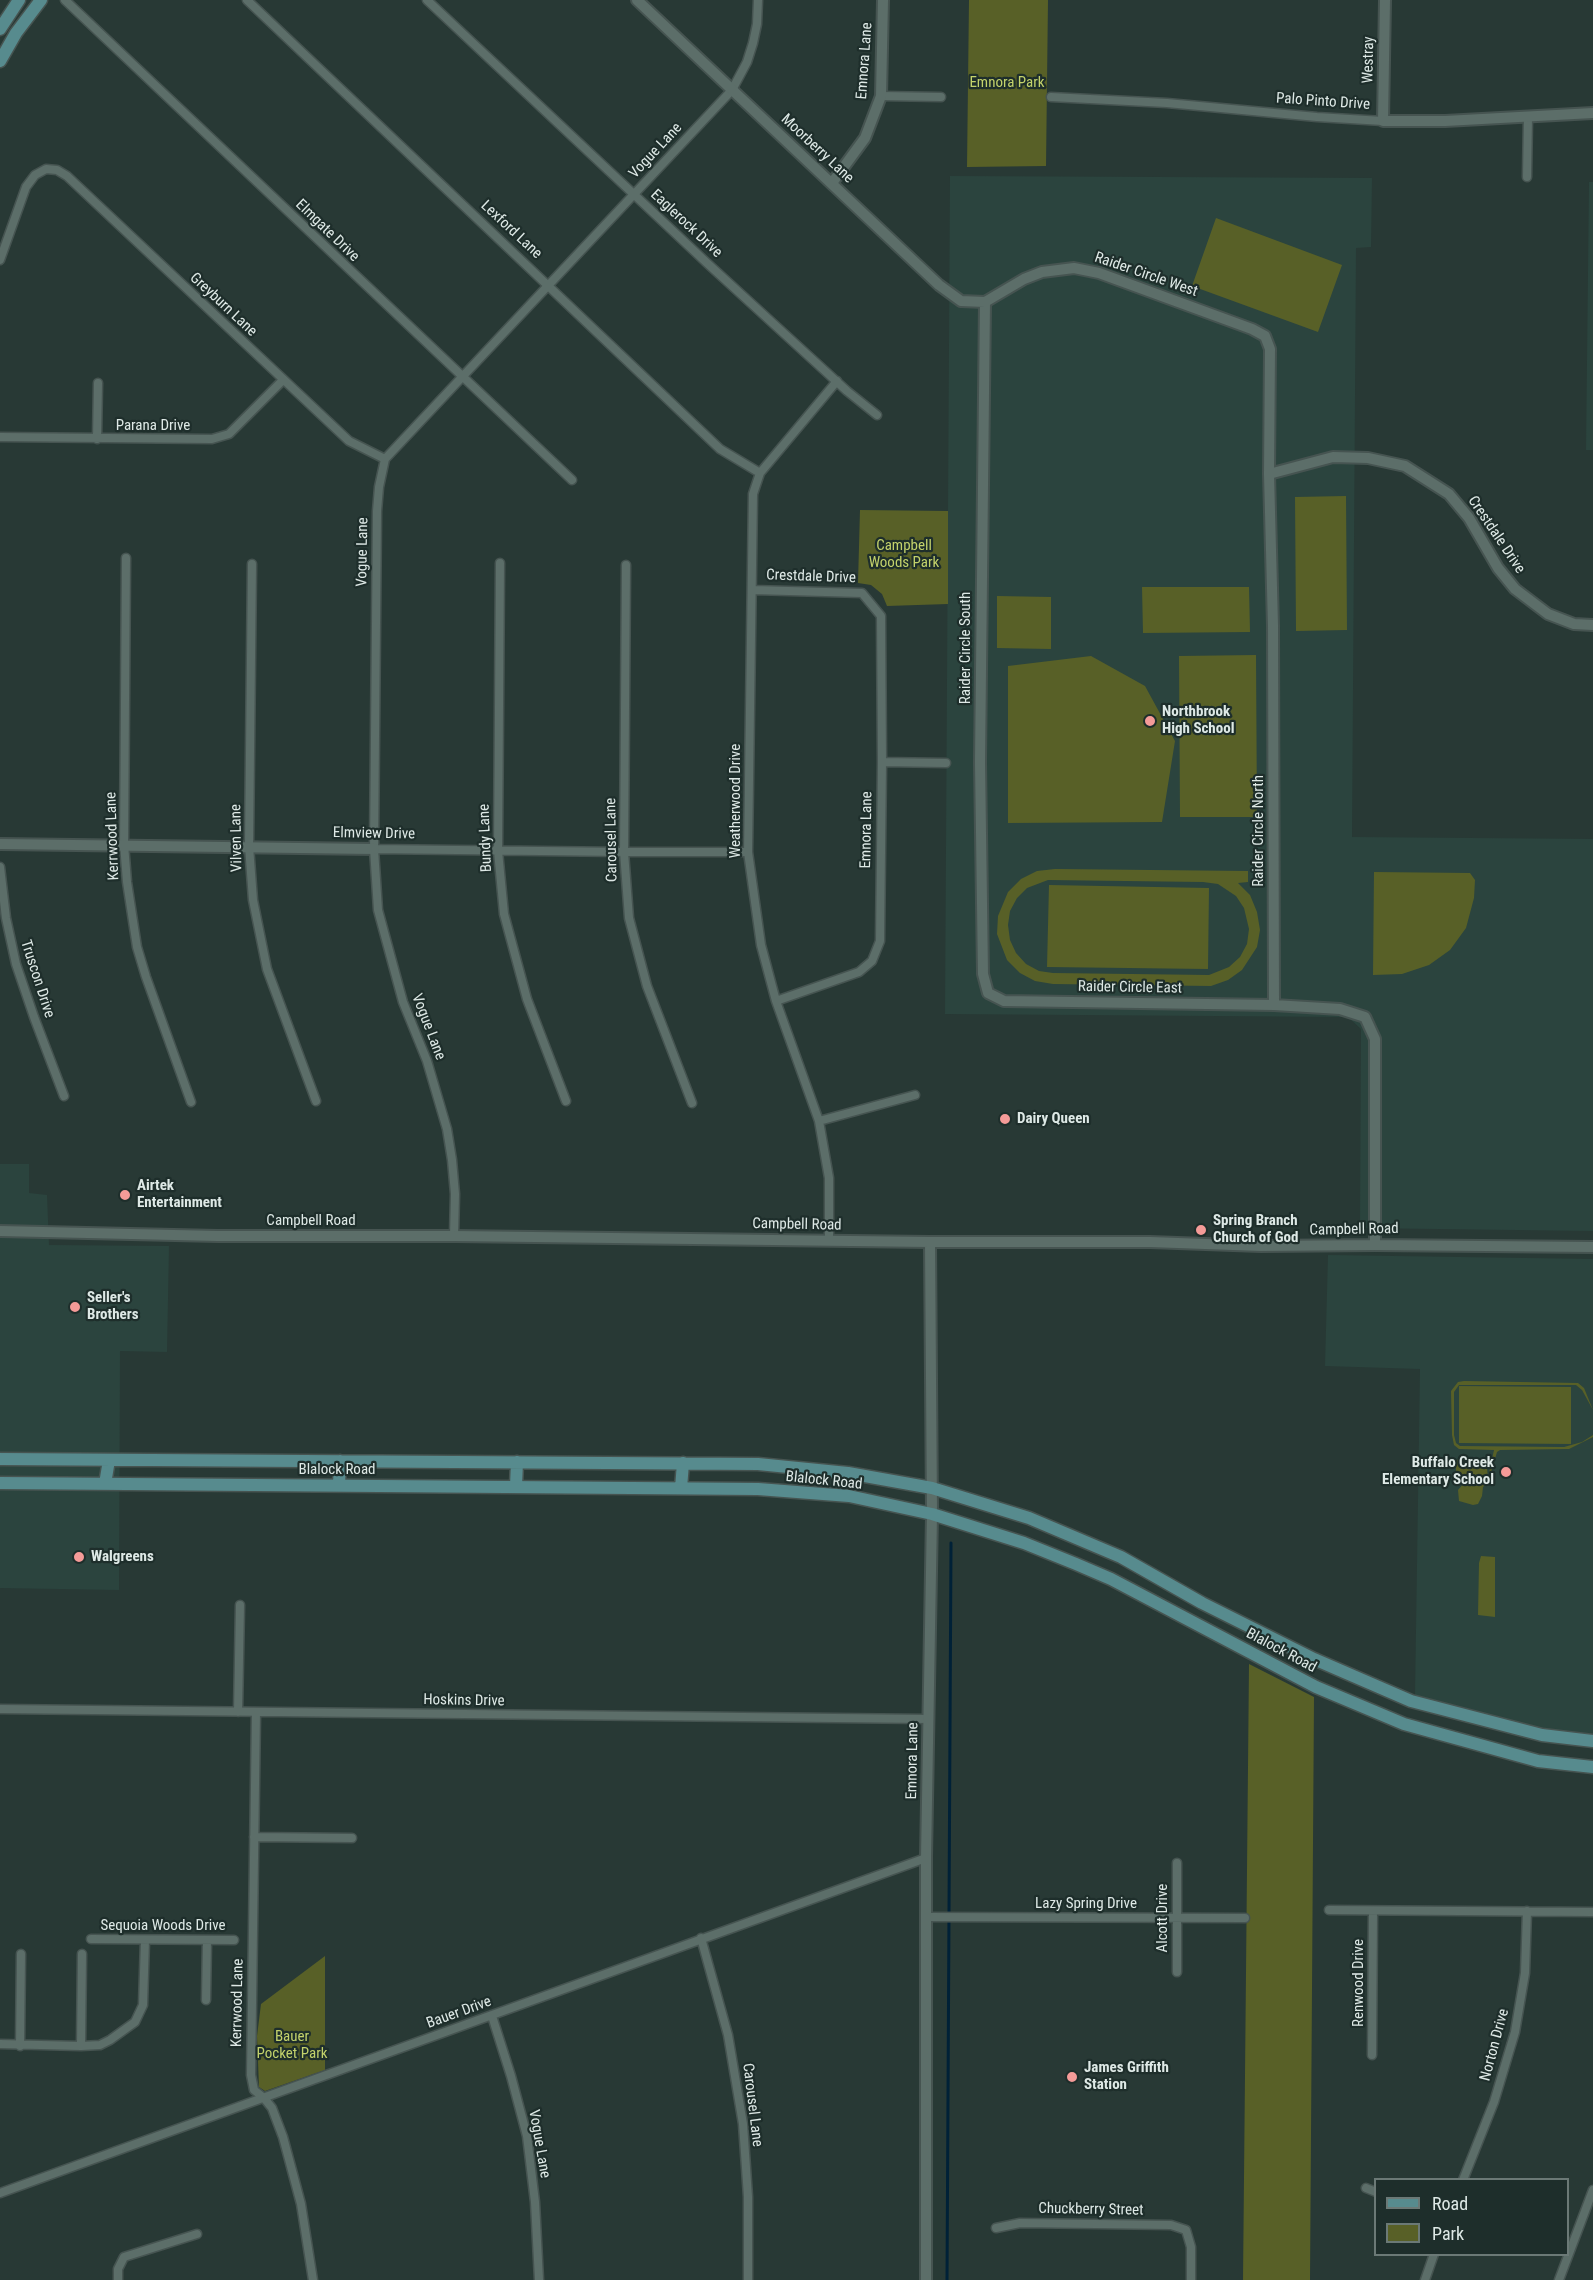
<!DOCTYPE html>
<style>
body{margin:0}
#map{position:relative;width:1593px;height:2280px;overflow:hidden;background:#283935;font-family:"Roboto Condensed",sans-serif}
canvas{display:block}
.legend{position:absolute;left:1374px;top:2178px;width:195px;height:78px;box-sizing:border-box;background:#1e2e2b;border:2px solid #6b7976;margin:0;padding:8px 10px;list-style:none;font-size:18px;color:#dee9e6}
.legend li{display:flex;align-items:center;gap:12px;height:30px}
.legend b{width:30px;border:2px solid #6b7976}
</style>
<div id="map">
<canvas width="1593" height="2280"></canvas>
<ul class="legend">
<li><b style="height:8px;background:#578b8e"></b>Road</li>
<li><b style="height:16px;background:#586027"></b>Park</li>
</ul>
</div>
<script>
const ctx = document.querySelector('canvas').getContext('2d');
ctx.lineJoin = 'round';
function fillPath(path, color) { ctx.fillStyle = color; ctx.fill(path, 'evenodd'); }
const toPath = rows => new Path2D(rows.map(r => 'M' + r).join(''));
function trace(path, color, width, dash) { ctx.strokeStyle = color; ctx.lineWidth = width; ctx.lineCap = dash ? 'butt' : 'round'; ctx.setLineDash(dash || []); ctx.stroke(path); }
function write(font, color, halo, rows, align = 'center') {
  ctx.font = font + ' "Roboto Condensed",sans-serif'; ctx.lineWidth = 4.5; ctx.setLineDash([]); ctx.textBaseline = 'middle'; ctx.strokeStyle = halo; ctx.fillStyle = color; for (const [text, x, y, turn = 0] of rows) {
    ctx.save(); ctx.translate(x, y); ctx.rotate((+turn || 0) * Math.PI / 180); ctx.textAlign = isNaN(turn) ? turn : align; if (halo) ctx.strokeText(text, 0, 0); ctx.fillText(text, 0, 0); ctx.restore();
  }
}
fillPath(toPath([
 [950,176,1372,178,1371,247,1356,248,1352,837,1593,839,1593,1231,1360,1228,1361,1029,1348,1017,945,1014],
 [1589,182,1593,182,1593,450,1586,450],
 [0,1164,29,1164,29,1193,47,1195,49,1245,169,1246,167,1352,120,1351,119,1590,0,1588],
 [1328,1255,1593,1259,1593,1734,1544,1729,1415,1695,1420,1369,1325,1366]
]), '#2b443e');
fillPath(toPath([
 [969,0,1048,0,1046,166,967,167],
 [1216,218,1342,265,1318,332,1192,286],
 [1346,496,1347,630,1296,631,1295,497],
 [860,510,948,511,948,604,887,606,882,594,871,585,858,583],
 [1142,587,1249,587,1250,632,1143,633],
 [997,596,1051,597,1051,649,997,648],
 [1256,655,1257,817,1180,817,1179,656],
 [1091,656,1145,686,1175,741,1162,822,1008,823,1008,666],
 [1055,869,1248,871,1248,882,1238,883,1250,895,1257,912,1260,930,1257,947,1242,970,1228,980,1211,986,1053,984,1035,981,1020,973,1007,960,997,934,998,916,1008,892,1021,879,1037,871],
 [1048,880,1203,882,1218,884,1236,896,1244,908,1249,929,1247,944,1240,957,1229,967,1209,975,1053,973,1039,971,1026,964,1016,953,1010,940,1008,925,1010,911,1017,898,1027,888],
 [1374,872,1470,873,1475,880,1474,898,1466,928,1450,950,1429,965,1402,974,1373,975],
 [1049,885,1209,888,1208,969,1047,967],
 [1464,1381,1578,1383,1584,1388,1593,1410,1582,1390,1576,1385,1459,1385,1454,1392,1454,1435,1456,1443,1460,1446,1564,1447,1582,1442,1593,1435,1593,1437,1569,1449,1500,1450,1497,1452,1491,1473,1489,1473,1494,1450,1459,1449,1454,1445,1452,1435,1451,1391,1458,1382],
 [1459,1386,1571,1387,1571,1444,1459,1443],
 [1461,1457,1471,1463,1482,1461,1487,1466,1488,1482,1483,1487,1482,1496,1478,1504,1473,1505,1459,1501,1458,1490,1464,1483,1458,1482,1456,1479,1456,1465,1457,1460],
 [1481,1556,1495,1557,1495,1617,1478,1615,1479,1563],
 [1249,1664,1314,1697,1310,2280,1243,2280],
 [325,1956,325,2070,265,2091,259,2087,257,2036,261,2004]
]), '#586027');
trace(toPath([
 [947,2280,951,1543]
]), '#002137', 3);
const minor = toPath([
 [65,0,572,480],
 [247,0,720,449,760,473],
 [427,0,707,263,847,391,877,415],
 [881,96,941,97],
 [1051,97,1167,103,1317,117,1383,121],
 [1527,177,1528,117],
 [0,260,26,187,35,175,46,169,57,170,67,176,349,441,385,459],
 [0,437,212,439,229,434,283,380],
 [97,439,98,383],
 [126,558,124,844,127,882,137,947,146,977,191,1102],
 [500,563,498,851,504,914,527,999,566,1101],
 [252,564,249,846,253,900,267,969,316,1101],
 [626,565,624,852,629,918,647,986,692,1103],
 [753,590,862,593,881,616,882,762,880,941,872,961,859,972,776,1001],
 [882,762,946,763],
 [374,849,624,852,748,852],
 [0,867,6,918,16,964,34,1017,64,1096],
 [819,1121,915,1095],
 [454,1236,455,1194,452,1160,447,1129,427,1061,403,1002,378,910,374,849,377,511,379,487,385,459,732,90,747,62,753,43,757,24,758,0],
 [829,1240,829,1178,819,1121,776,1001,761,945,748,852,753,494,760,473,837,381],
 [0,1709,928,1719],
 [238,1712,240,1605],
 [256,1712,251,2075,254,2090,264,2098,272,2108,283,2137,301,2204,313,2280],
 [254,1837,352,1838],
 [1329,1910,1593,1912],
 [926,1917,1245,1918],
 [701,1938,728,2035,743,2124,748,2197,748,2280],
 [91,1939,234,1940],
 [1177,1972,1177,1863],
 [206,2000,207,1940],
 [492,2016,511,2076,527,2136,535,2202,539,2280],
 [0,2044,81,2046,100,2045,110,2040,135,2022,143,2005,145,1940],
 [20,2046,21,1954],
 [81,2046,82,1954],
 [1372,2055,1373,1911],
 [1463,2180,1494,2102,1515,2032,1525,1973,1527,1911],
 [1366,2188,1376,2192],
 [0,2193,926,1858],
 [996,2228,1020,2223,1171,2225,1186,2230,1191,2247,1191,2280],
 [118,2280,118,2269,124,2257,197,2234],
 [1425,2280,1434,2254],
 [1559,2280,1593,2190]
]);
const tertiary = toPath([
 [637,0,939,285,961,301,985,302],
 [1385,0,1383,121,1445,121,1593,113],
 [832,183,865,138,881,96,883,0],
 [985,302,980,762,983,974,988,993,1004,1001,1274,1005,1340,1009,1365,1017,1375,1039,1375,1245],
 [985,302,1024,279,1042,272,1074,268,1099,273,1252,329,1265,336,1270,349,1269,474,1273,626,1274,1005],
 [1269,474,1333,457,1368,458,1405,466,1449,494,1469,518,1498,568,1515,589,1548,614,1574,624,1593,625],
 [0,844,374,849],
 [0,1231,218,1236,454,1236,930,1242,1150,1242,1261,1246,1375,1245,1593,1247],
 [926,2280,926,1858,932,1514,930,1242]
]);
const secondary = toPath([
 [0,29,19,0],
 [0,61,16,33,41,0],
 [0,1459,758,1464,848,1473,932,1488,1029,1518,1121,1557,1202,1603,1314,1659,1411,1701,1542,1735,1593,1741],
 [0,1483,758,1489,849,1496,932,1514,1024,1543,1076,1564,1111,1579,1316,1687,1404,1724,1538,1761,1593,1767],
 [105,1484,109,1460],
 [339,1485,340,1461],
 [516,1486,517,1462],
 [681,1488,683,1463]
]);
trace(minor, '#465451', 11);
trace(tertiary, '#465451', 14);
trace(secondary, '#465451', 15);
trace(minor, '#5c6e69', 8);
trace(tertiary, '#5c6e69', 10);
trace(secondary, '#578b8e', 12);
for (const [x, y, r, color] of [
 [1150,721,6,"#f59b98"],
 [1005,1119,6,"#f59b98"],
 [125,1195,6,"#f59b98"],
 [1201,1230,6,"#f59b98"],
 [75,1307,6,"#f59b98"],
 [1506,1472,6,"#f59b98"],
 [79,1557,6,"#f59b98"],
 [1072,2077,6,"#f59b98"]
]) { const dot = new Path2D(); dot.arc(x, y, r, 0, 2 * Math.PI); ctx.fillStyle = color; ctx.fill(dot); trace(dot, '#1e2e2b', 2); }
write('15px', '#dee9e6', '#1e2e2b', [
 ["Westray",1369,60,-89],
 ["Emnora Lane",865,61,-86],
 ["Palo Pinto Drive",1323,102,4],
 ["Moorberry Lane",817,149,43],
 ["Vogue Lane",656,151,-47],
 ["Eaglerock Drive",686,224,43],
 ["Lexford Lane",511,230,43],
 ["Elmgate Drive",327,231,44],
 ["Raider Circle West",1146,275,19],
 ["Greyburn Lane",223,305,43],
 ["Parana Drive",153,426],
 ["Crestdale Drive",1496,535,56],
 ["Vogue Lane",363,552,-89],
 ["Crestdale Drive",811,577,2],
 ["Raider Circle South",966,648,-90],
 ["Weatherwood Drive",736,801,-90],
 ["Emnora Lane",867,830,-89],
 ["Raider Circle North",1259,831,-90],
 ["Elmview Drive",374,834,1],
 ["Kerrwood Lane",113,836,-92],
 ["Vilven Lane",237,838,-91],
 ["Bundy Lane",486,838,-92],
 ["Carousel Lane",612,840,-91],
 ["Truscon Drive",37,979,72],
 ["Raider Circle East",1130,988,1],
 ["Vogue Lane",428,1027,69],
 ["Campbell Road",311,1221],
 ["Campbell Road",797,1225,1],
 ["Campbell Road",1354,1230,-1],
 ["Blalock Road",337,1470],
 ["Blalock Road",824,1481,6],
 ["Blalock Road",1281,1651,28],
 ["Hoskins Drive",464,1701,1],
 ["Emnora Lane",913,1761,-89],
 ["Lazy Spring Drive",1086,1904],
 ["Alcott Drive",1163,1918,-90],
 ["Sequoia Woods Drive",163,1926],
 ["Renwood Drive",1359,1983,-90],
 ["Kerrwood Lane",238,2003,-89],
 ["Bauer Drive",459,2013,-20],
 ["Norton Drive",1495,2045,-75],
 ["Carousel Lane",752,2105,83],
 ["Vogue Lane",539,2144,80],
 ["Chuckberry Street",1091,2210,1]
]);
write('15px', '#c3d26b', '#1e2e2b', [
 ["Emnora Park",1007,83],
 ["Campbell",904,546],
 ["Woods Park",904,563],
 ["Bauer",292,2037],
 ["Pocket Park",292,2054]
]);
write('bold 15px', '#dee9e6', '#1e2e2b', [
 ["Northbrook",1162,712],
 ["High School",1162,729],
 ["Dairy Queen",1017,1119],
 ["Airtek",137,1186],
 ["Entertainment",137,1203],
 ["Spring Branch",1213,1221],
 ["Church of God",1213,1238],
 ["Seller's",87,1298],
 ["Brothers",87,1315],
 ["Buffalo Creek",1494,1463,"right"],
 ["Elementary School",1494,1480,"right"],
 ["Walgreens",91,1557],
 ["James Griffith",1084,2068],
 ["Station",1084,2085]
], 'left');
</script>
